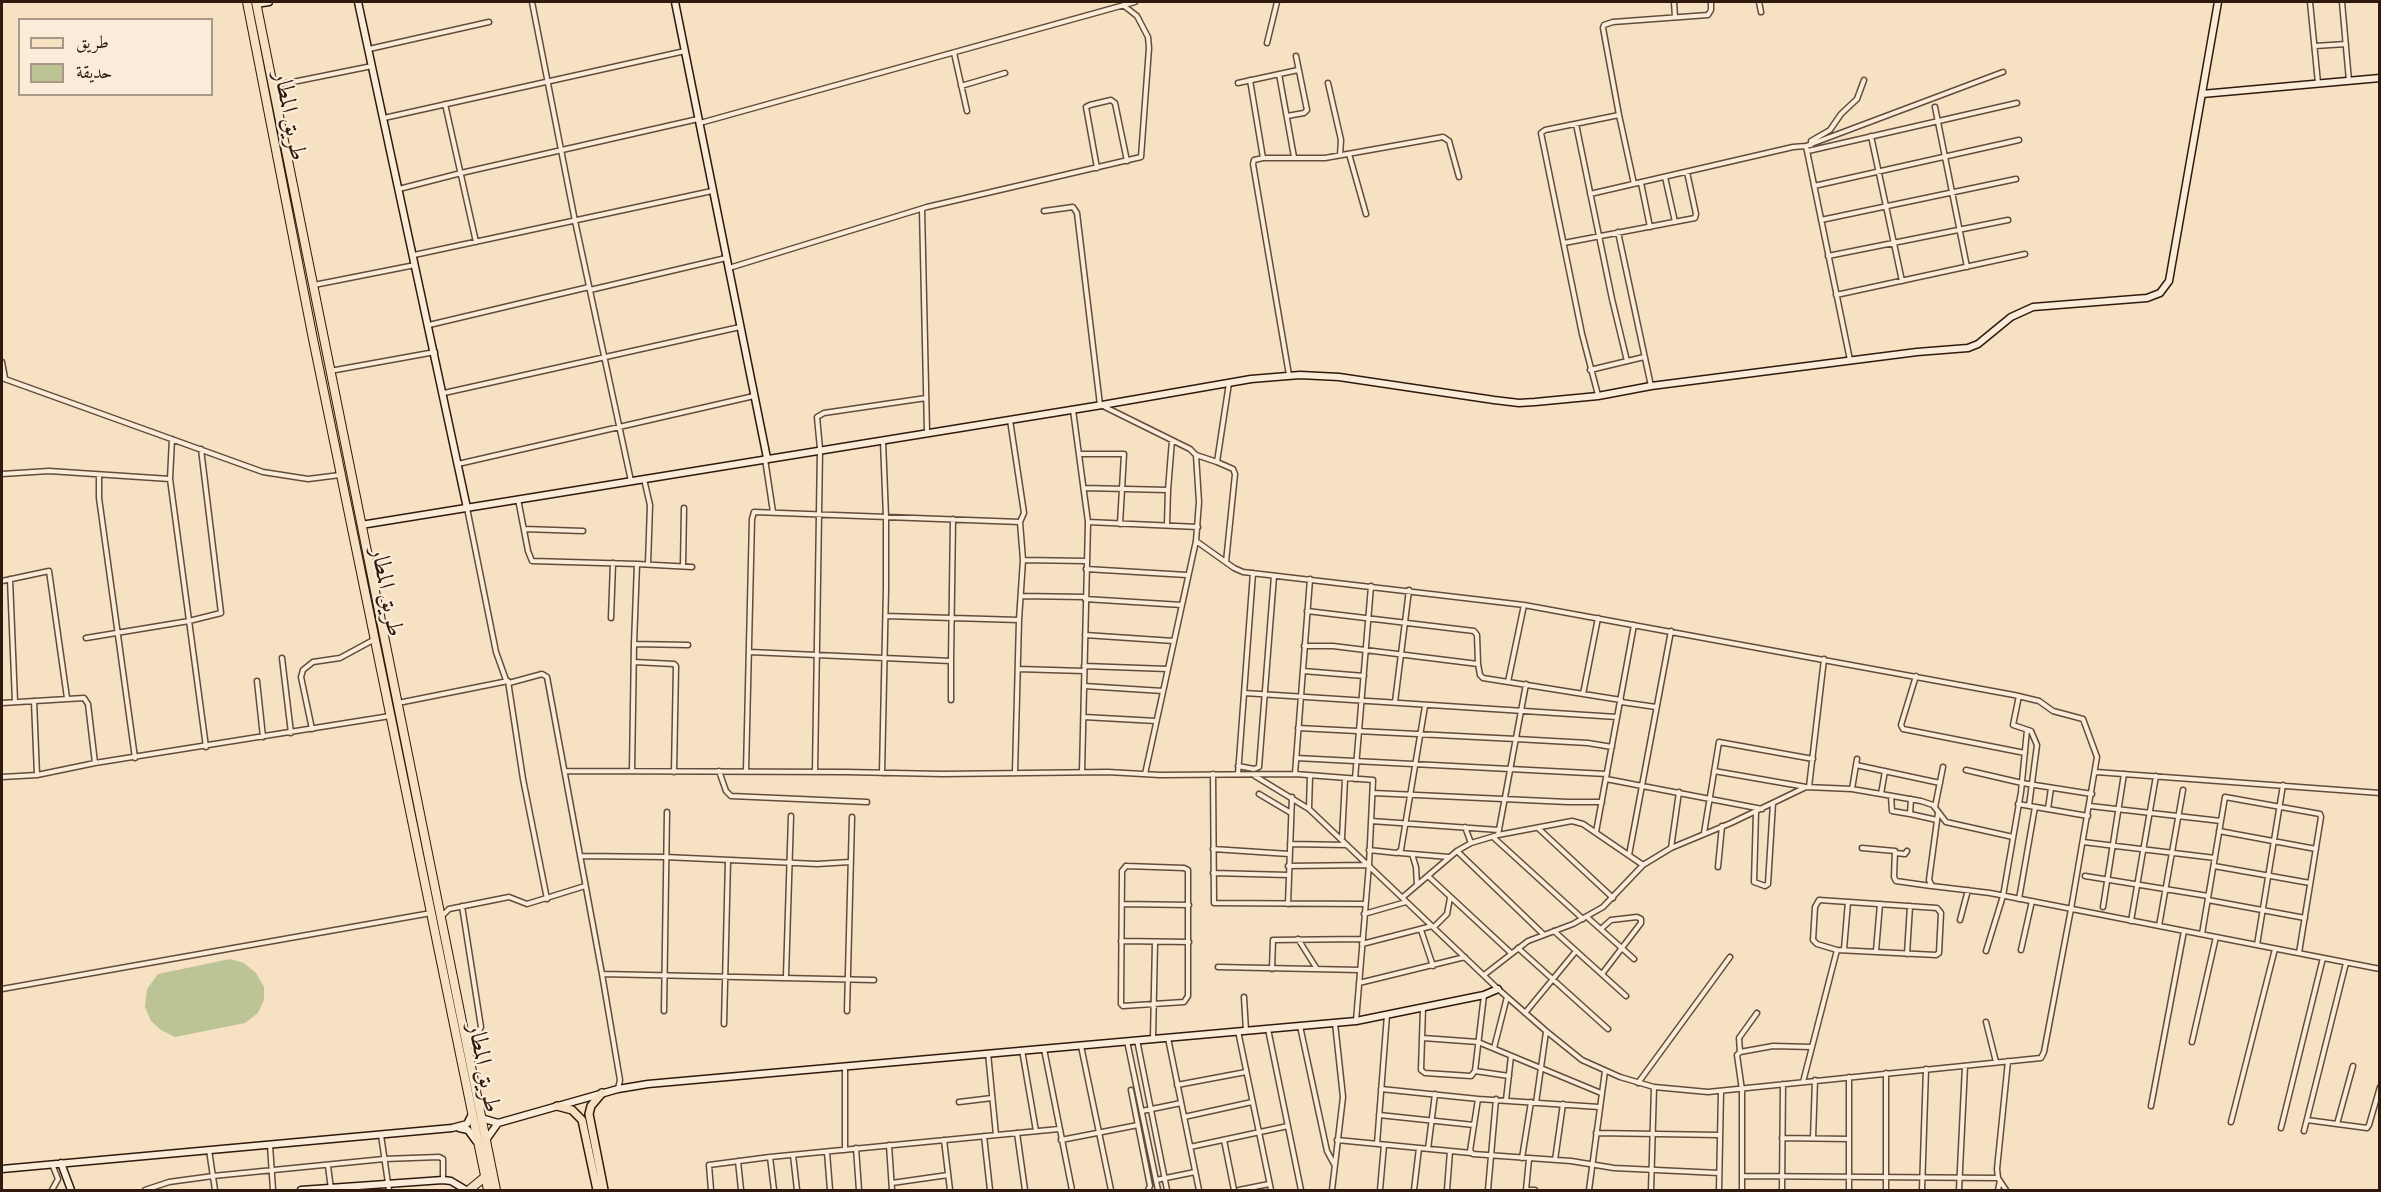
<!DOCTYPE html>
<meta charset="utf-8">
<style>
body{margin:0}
#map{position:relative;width:2381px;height:1192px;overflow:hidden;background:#f7e1c3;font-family:Alegreya,Amiri,serif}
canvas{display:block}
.frame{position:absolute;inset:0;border:3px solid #301a0e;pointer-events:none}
.legend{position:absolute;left:18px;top:18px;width:195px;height:78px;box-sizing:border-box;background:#faecd8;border:2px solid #a99887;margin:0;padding:8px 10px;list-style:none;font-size:18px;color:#301a0e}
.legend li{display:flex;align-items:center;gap:12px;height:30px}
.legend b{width:30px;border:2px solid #a99887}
</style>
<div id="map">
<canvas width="2381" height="1192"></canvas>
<div class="frame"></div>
<ul class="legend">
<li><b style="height:8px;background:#f7e1c3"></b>طريق</li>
<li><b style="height:16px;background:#bcc395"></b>حديقة</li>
</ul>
</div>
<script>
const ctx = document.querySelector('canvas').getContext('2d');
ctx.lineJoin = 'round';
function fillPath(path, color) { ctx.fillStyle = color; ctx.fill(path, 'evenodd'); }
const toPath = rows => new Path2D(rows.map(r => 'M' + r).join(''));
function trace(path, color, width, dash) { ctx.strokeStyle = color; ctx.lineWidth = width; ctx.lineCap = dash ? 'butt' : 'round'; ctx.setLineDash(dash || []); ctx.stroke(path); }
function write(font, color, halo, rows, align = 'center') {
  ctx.font = font + ' Alegreya,Amiri,serif'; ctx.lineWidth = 4.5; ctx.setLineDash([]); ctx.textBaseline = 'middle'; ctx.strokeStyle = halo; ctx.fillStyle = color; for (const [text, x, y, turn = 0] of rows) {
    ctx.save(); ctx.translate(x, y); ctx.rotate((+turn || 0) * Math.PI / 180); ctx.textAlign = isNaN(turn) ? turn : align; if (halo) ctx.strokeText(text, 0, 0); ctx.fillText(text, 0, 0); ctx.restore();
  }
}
fillPath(toPath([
 [230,959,244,963,256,973,264,987,264,1000,258,1013,245,1023,175,1037,161,1030,151,1021,145,1007,147,989,158,974]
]), '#bcc395');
const street = toPath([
 [532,2,575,221,631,481],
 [1674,2,1675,17],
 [1759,2,1761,12],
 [2310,2,2318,83],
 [2342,2,2349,81],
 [1267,43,1277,2],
 [2315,46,2346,44],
 [369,49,489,22],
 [954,53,967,111],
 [1279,74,1294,157],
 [1250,80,1263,158],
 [1238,83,1298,70],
 [1328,83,1341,140,1340,155],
 [273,86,372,66],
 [961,86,1005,73],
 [445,104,476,242],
 [1935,107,1967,267],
 [1287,116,1304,113,1307,110,1296,56],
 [384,118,685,51],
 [700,123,1135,2],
 [1576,124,1612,299,1627,361],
 [1871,136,1902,281],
 [1811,145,1811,141,1830,130,1841,114,1857,99,1864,80],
 [1806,146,1850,360],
 [1808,151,2017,103],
 [1349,154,1366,214],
 [1097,168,1086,107,1090,105,1111,100,1115,103,1127,161],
 [1665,177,1675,222],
 [1641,183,1650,227],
 [1634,184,1619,115,1603,28,1604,25,1613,22,1708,15,1711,10,1711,2],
 [1814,186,2019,140],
 [399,189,461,173,698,119],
 [1590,194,1793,147,1806,146,2003,72],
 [922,209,927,432],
 [1044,211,1073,207,1077,213,1100,405],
 [1821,220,2016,179],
 [1618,232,1651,386],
 [1564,243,1695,218,1696,214,1687,172],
 [414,255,712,191],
 [1828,256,2008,220],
 [729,268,927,207,1141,157,1149,48,1148,37,1137,16,1123,5],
 [314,285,415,265],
 [590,290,726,258],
 [1836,295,2025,254],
 [429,325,589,287],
 [2,362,5,378],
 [1590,370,1644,357],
 [330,371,435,352],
 [1289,375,1253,164,1254,160,1263,158,1325,158,1443,137,1449,141,1459,177],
 [2,378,263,472,308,479,340,475],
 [444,393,740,327],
 [1598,395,1582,334,1541,133,1545,130,1619,115],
 [1103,406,1190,449,1196,455,1199,502,1196,541,1145,774],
 [1073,410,1088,522,1082,772],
 [1010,420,1024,513,1020,522,1023,560,1019,620,1015,772],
 [172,439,170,479,206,747],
 [1079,454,1124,454,1120,524],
 [1196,455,1217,462],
 [765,459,773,512],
 [458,464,754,396],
 [2,474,49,471,170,479],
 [99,475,99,498,135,758],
 [644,479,650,505,648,564],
 [1084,488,1168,490,1167,525],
 [1168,490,1172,440],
 [518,499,528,551,532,561,637,564,634,644],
 [467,508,496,652,506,680],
 [1088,522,1198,527],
 [524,529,583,531],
 [1196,541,1234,568,1243,572,1524,605,2014,695,2039,701,2053,711,2083,719,2097,757,2071,909,2044,1052,2041,1058,1708,1092,1654,1087,1620,1077,1582,1060,1546,1031,1498,989,1309,809,1255,776],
 [1023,560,1086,561],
 [1226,562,1235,474,1233,469,1217,462,1229,383],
 [637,564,692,567],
 [683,566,684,508],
 [1086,569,1187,575],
 [10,579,15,702],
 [2,581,49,571,67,698],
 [1021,596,1085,597],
 [1085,599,1182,605],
 [1307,611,1474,631,1477,635,1478,664,1480,675,1483,678,1621,700],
 [886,616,1019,620],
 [611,618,613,563],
 [1085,635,1174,641],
 [86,638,189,621,221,613,201,449],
 [1304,646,1333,646,1478,664],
 [750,652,951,661,951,700],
 [282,658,291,733],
 [951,661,953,519],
 [634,662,674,664,676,666,674,772],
 [1084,666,1168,669],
 [1018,669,1084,671],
 [1303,671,1364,676],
 [1916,676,1901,725,1903,729,2025,753],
 [257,681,263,737],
 [1508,682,1524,605],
 [509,683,542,674,547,677,602,974,620,1080,618,1089],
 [1084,686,1163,691],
 [1244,693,1617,717],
 [1583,694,1598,618],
 [2019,696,2013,725,2031,731,2037,745,2029,806],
 [34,701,37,775],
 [1395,702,1409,590],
 [1621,702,1656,707],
 [2,703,84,698,88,704,95,763],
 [398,703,508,681,523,779,547,899],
 [1084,717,1156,721],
 [1298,728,1516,739,1588,743,1612,747],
 [312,729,301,677,303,670,313,662,340,658,375,639],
 [1296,758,1607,774],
 [1856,765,1940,783],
 [1238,766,1254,769,1259,767,1274,576],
 [1966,770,2022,783,2092,794],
 [565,771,846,772,943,774,1108,772,1160,775,1295,774,1373,780,1369,865,1356,1021],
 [632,771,634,644,688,645],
 [719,771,726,791,731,796,867,802],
 [746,771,752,519,754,512,1020,522],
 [1714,771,1806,787,1852,789,1921,801,1933,805,1946,822,2013,837],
 [815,772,820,449,817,417,824,413,926,398],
 [2096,772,2380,793],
 [882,773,886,588,886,517,883,441],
 [1213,774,1214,903,1365,904],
 [1238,774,1253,573],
 [1295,774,1310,579],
 [2,777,37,775,95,763,390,716],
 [1355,779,1371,586],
 [1606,779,1762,809],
 [1809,787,1824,659],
 [1852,789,1857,759],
 [1373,793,1568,802,1602,802],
 [1259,794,1291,813],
 [1881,794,1885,771],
 [1891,796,1892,811,1910,814],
 [1911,799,1910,814,1937,820],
 [2018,804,2088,816],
 [2090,806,2221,821],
 [1935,807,1943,767],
 [1309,808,1310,776],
 [2048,809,2051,788],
 [1756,812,1754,882,1765,886,1768,884,1773,803],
 [1938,813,1929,880,1932,886,1990,893,2380,969],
 [1371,821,1499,830],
 [1465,827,1471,843],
 [1538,828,1613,898],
 [2219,831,2316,849],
 [1596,832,1634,625],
 [1704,833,1719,742,1813,759],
 [1498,835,1526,684],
 [1493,837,1583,919],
 [1342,838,1345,779],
 [2083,842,2215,858],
 [1290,844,1347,845],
 [1671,848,1679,792],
 [1862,848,1895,851,1894,877,1896,881,1931,886],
 [1213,849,1289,854],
 [1369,850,1397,853,1401,850,1425,706],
 [1457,851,1543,934],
 [1400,853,1449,857],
 [1896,853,1905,854,1907,851],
 [1412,854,1416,867,1417,885],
 [1629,855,1671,631],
 [580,856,665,857,817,864,850,862],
 [1126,866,1184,868,1188,870,1188,996,1184,1002,1123,1006,1121,1004,1122,871,1126,866],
 [1288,866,1368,865],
 [2214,866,2310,883],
 [1718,867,1722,826],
 [1213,873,1288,875],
 [1428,876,1511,953],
 [2085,876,2208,896],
 [1403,897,1457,851,1471,843,1498,835,1572,821,1583,824,1643,865],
 [2019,899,2035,807],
 [2208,900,2305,918],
 [1122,904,1189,905],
 [1288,904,1292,797],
 [462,906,481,1027,479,1031,466,1035],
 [2103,907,2124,774],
 [1364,914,1406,902],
 [442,916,449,909,509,897,527,904,585,886],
 [1587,917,1634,959],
 [1960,920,1968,890],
 [2131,921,2156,776],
 [2159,926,2183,790],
 [1434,927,1447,914,1450,898],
 [1602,928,1611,920,1637,917,1641,919,1641,923,1602,974],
 [1421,930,1433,966],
 [1554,931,1626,996],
 [2202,934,2225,797,2320,814,2321,817,2299,953],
 [1298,939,1317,969],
 [1121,941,1189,942],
 [1362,944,1432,926],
 [2257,945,2283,785],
 [1518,948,1608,1029],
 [1844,949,1848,902],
 [2021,950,2032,901],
 [1876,951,1880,904],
 [1986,951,2003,896,2021,792,2027,730],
 [1907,954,1910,906],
 [1218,967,1360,970],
 [1272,969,1273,940,1363,939],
 [602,974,874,980],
 [1484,975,1528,941,1573,924,1603,907,1643,865,1671,848,1731,823,1806,787],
 [786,976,791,816],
 [1359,983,1465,957],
 [2,989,431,913],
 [1244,997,1246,1031],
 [1423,1008,1421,1070,1425,1073,1471,1076,1475,1071,1484,995],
 [664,1011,667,812],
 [847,1011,852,817],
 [1525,1013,1576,951],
 [1986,1022,1996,1062],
 [724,1024,728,860],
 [1300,1026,1327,1151,1334,1164],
 [1268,1029,1301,1190],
 [1238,1031,1271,1190],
 [1153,1038,1155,942],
 [1168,1038,1199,1190],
 [1423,1038,1478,1042,1601,1093],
 [1137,1040,1167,1190],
 [1127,1041,1158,1190],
 [2192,1042,2216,937],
 [1081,1046,1111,1190],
 [1494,1048,1507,997],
 [1044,1049,1072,1190],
 [1022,1050,1036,1131],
 [1740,1052,1739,1038,1757,1013],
 [988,1053,996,1135],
 [1475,1071,1509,1076],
 [1886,1073,1886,1190],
 [1849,1077,1849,1190],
 [1803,1082,1837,950,1936,955,1939,953,1941,913,1937,908,1819,900,1815,907,1813,940,1817,944,1837,950],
 [1638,1083,1730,957],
 [1177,1085,1246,1072],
 [1381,1089,1478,1099,1599,1107],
 [1131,1090,1150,1186,1148,1190],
 [1478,1099,1470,1151,1473,1154,1571,1161,1614,1168,1719,1173],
 [1506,1100,1511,1056],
 [959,1102,992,1098],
 [1536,1103,1546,1032],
 [2151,1106,2184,931],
 [1142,1111,1181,1103],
 [1379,1115,1474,1125],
 [1184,1117,1252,1102],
 [2307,1120,2367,1128,2369,1125,2380,1087],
 [2231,1122,2275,949],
 [2337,1124,2353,1066],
 [2281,1128,2323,958],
 [2304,1131,2346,963],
 [1017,1133,1025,1190],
 [1596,1133,1719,1135],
 [381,1135,389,1190],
 [984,1136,990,1190],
 [1782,1138,1849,1139],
 [1813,1138,1815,1080],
 [944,1140,950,1190],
 [1061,1140,1138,1125],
 [1224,1140,1234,1190],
 [1337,1140,1471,1153],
 [1377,1144,1387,1015],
 [270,1145,273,1190],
 [889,1145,892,1190],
 [1190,1147,1288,1126],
 [856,1148,859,1190],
 [1428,1149,1435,1094],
 [209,1150,215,1190],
 [845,1150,845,1067],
 [827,1152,830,1190],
 [793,1155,797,1190],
 [1522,1158,1531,1102],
 [1555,1160,1563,1104],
 [738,1161,741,1190],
 [52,1164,58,1179,52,1190],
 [328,1166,331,1189],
 [1742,1176,1998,1178],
 [1156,1180,1195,1172],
 [892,1183,948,1175],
 [145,1190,169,1182,213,1176,384,1159,439,1157,443,1159,443,1180],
 [711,1190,709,1165,770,1157],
 [774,1190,770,1157,1059,1129],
 [1239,1190,1269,1184],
 [1332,1190,1343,1097,1335,1023],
 [1380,1190,1384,1145],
 [1414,1190,1419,1148],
 [1447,1190,1450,1151],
 [1488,1190,1496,1099],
 [1526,1190,1529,1159],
 [1526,1190,1535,1190],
 [1589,1190,1605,1071],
 [1651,1190,1654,1087],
 [1719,1190,1721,1091],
 [1742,1190,1742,1090,1737,1055,1740,1052,1773,1046,1812,1047],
 [1782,1190,1783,1084],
 [1922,1190,1926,1069],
 [1959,1190,1965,1066],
 [1998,1190,2000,1181],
 [2006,1190,1998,1178,1997,1169,2008,1061]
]);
const secondary = toPath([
 [358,2,467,508],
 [675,2,767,458],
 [256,4,269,2],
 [2202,94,2380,78],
 [361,525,1102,405,1251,379,1300,375,1339,377,1494,400,1519,403,1535,402,1598,396,1651,386,1917,352,1968,348,1978,344,2011,317,2033,307,2147,298,2160,293,2169,281,2218,2],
 [481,1118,498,1123,618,1089,648,1084,1356,1021,1484,995,1498,989],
 [459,1128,468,1130,476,1141],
 [486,1140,498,1123],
 [61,1163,71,1190],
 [2,1169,452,1128,467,1124,472,1114],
 [301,1190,443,1180,451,1181,466,1190]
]);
const primary = toPath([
 [602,1093,591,1106,589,1114,604,1190],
 [557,1106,572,1110,582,1120,597,1190]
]);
const highway = toPath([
 [247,2,313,339,488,1190],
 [256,2,496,1190],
 [469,1190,486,1176]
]);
trace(street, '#624c3b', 7);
trace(secondary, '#301a0e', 9);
trace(primary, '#301a0e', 10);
trace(highway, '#301a0e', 10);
trace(street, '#faecd8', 4);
trace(secondary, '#faecd8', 6);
trace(primary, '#f7e1c3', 7);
trace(highway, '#f7e1c3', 8);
write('24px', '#301a0e', '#faecd8', [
 ["طريق المطار",289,116,79],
 ["طريق المطار",386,592,79],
 ["طريق المطار",483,1068,79]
]);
</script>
